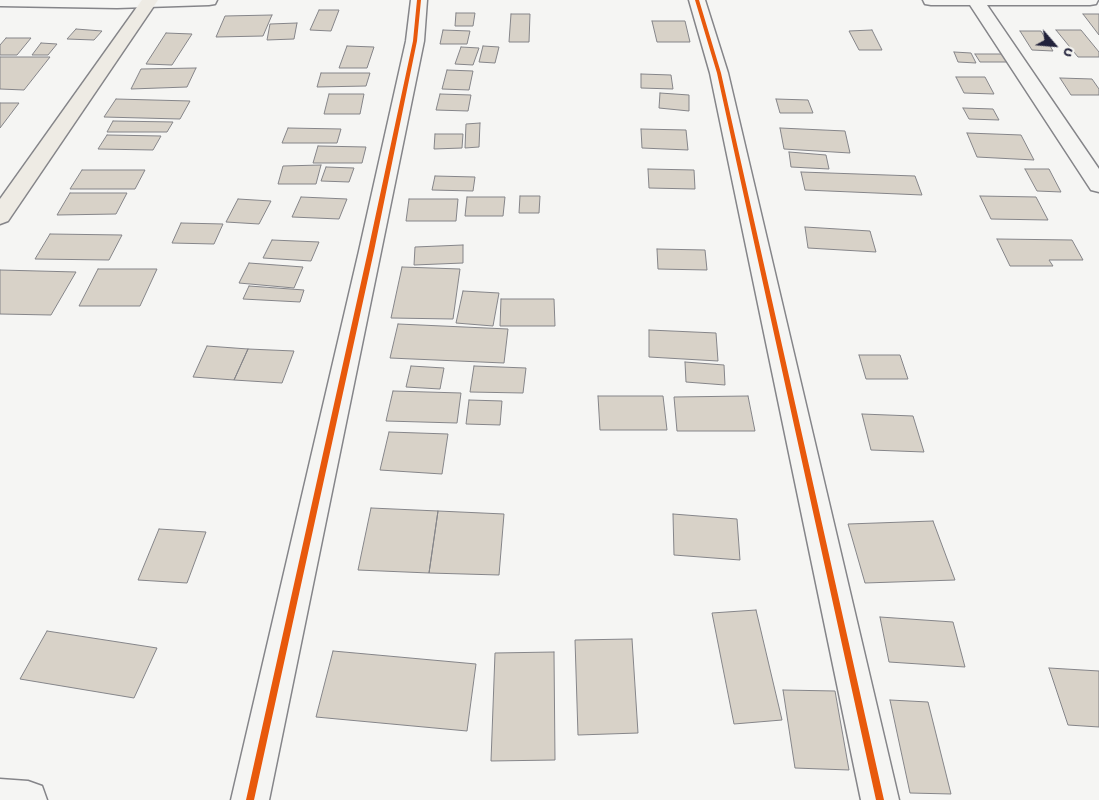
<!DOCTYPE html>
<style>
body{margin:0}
#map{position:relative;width:1099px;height:800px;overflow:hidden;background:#f5f5f3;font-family:"Gochi Hand",sans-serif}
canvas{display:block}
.north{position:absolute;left:1029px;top:20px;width:50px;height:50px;-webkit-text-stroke:4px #f6f6f2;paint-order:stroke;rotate:117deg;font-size:14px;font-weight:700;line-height:20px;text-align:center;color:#22223b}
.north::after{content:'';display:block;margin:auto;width:18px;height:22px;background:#22223b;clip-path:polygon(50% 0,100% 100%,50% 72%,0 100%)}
</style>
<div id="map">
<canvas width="1099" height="800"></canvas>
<div class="north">U</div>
</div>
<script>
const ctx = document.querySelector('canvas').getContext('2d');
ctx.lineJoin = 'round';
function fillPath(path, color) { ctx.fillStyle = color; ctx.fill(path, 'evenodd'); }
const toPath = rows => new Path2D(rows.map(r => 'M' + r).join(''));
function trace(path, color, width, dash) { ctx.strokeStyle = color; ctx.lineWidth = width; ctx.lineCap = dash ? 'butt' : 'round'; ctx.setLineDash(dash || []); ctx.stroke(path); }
const building = toPath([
 [319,10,339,10,331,31,310,30,319,10],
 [456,13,475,13,473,26,455,26,456,13],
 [511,14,530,14,529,42,509,42,511,14],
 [1083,14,1099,14,1099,35,1083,14],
 [272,15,263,36,216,37,225,16,272,15],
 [652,21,685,21,690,42,657,42,652,21],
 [297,23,294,39,267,40,270,24,297,23],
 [76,29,102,31,94,40,67,39,76,29],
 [443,30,470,31,467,44,440,44,443,30],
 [872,30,882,50,859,50,849,31,872,30],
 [1056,30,1081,30,1099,52,1099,57,1078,57,1056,30],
 [1020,31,1041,31,1053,51,1032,50,1020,31],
 [166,33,192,34,172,65,146,64,166,33],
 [6,38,31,38,17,55,0,55,0,45,6,38],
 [41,43,57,44,48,55,32,55,41,43],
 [347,46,374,47,367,68,339,68,347,46],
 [483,46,499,47,495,63,479,62,483,46],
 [461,47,479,48,473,65,455,64,461,47],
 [954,52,971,53,976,63,958,62,954,52],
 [975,54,1002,54,1007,62,980,62,975,54],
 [0,57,50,57,24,90,0,89,0,57],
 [196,68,187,87,131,89,141,69,196,68],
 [447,70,473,71,469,90,442,89,447,70],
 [321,73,370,73,366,86,317,87,321,73],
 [641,74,671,75,673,89,641,88,641,74],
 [956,77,985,77,994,94,964,93,956,77],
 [1060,78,1092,79,1099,89,1099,95,1071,95,1060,78],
 [660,93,689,95,689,111,659,108,660,93],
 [329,94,364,94,360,114,324,114,329,94],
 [440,94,471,95,468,111,436,110,440,94],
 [116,99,190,101,180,119,104,117,116,99],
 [776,99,808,100,813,113,780,113,776,99],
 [0,103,19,103,0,128,0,103],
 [963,108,993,109,999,120,969,119,963,108],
 [113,121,173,122,167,132,107,132,113,121],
 [480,123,479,147,465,148,466,124,480,123],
 [288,128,341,129,337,143,282,143,288,128],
 [780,128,845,131,850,153,784,149,780,128],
 [641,129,686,130,688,150,642,148,641,129],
 [967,133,1021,135,1034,160,977,157,967,133],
 [435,134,463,134,462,148,434,149,435,134],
 [107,135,161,136,153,150,98,149,107,135],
 [318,146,366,147,362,163,313,163,318,146],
 [789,152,826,155,829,169,791,167,789,152],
 [321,165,316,184,278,184,283,166,321,165],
 [326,167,354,168,349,182,321,181,326,167],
 [648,169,694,170,695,189,649,188,648,169],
 [1025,169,1049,169,1061,192,1037,191,1025,169],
 [82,170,145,170,135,189,70,189,82,170],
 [801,172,915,176,922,195,805,190,801,172],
 [435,176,475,177,473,191,432,190,435,176],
 [70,193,127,193,116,214,57,215,70,193],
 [520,196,540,196,539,213,519,213,520,196],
 [980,196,1036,197,1048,220,991,219,980,196],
 [301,197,347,199,339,219,292,217,301,197],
 [467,197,505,197,503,216,465,216,467,197],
 [238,199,271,201,259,224,226,222,238,199],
 [409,199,458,199,456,221,406,221,409,199],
 [181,223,223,224,214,244,172,243,181,223],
 [805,227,870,231,876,252,808,248,805,227],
 [50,234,122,235,109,260,35,259,50,234],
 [997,239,1072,240,1083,260,1049,260,1053,266,1010,266,997,239],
 [272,240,319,242,311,261,263,258,272,240],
 [463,245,463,263,414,265,415,247,463,245],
 [657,249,705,250,707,270,658,269,657,249],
 [249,263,303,267,294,288,239,283,249,263],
 [402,267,460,269,453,319,391,318,402,267],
 [98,269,157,269,140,306,79,306,98,269],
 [0,270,76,272,51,315,0,314,0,270],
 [249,286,304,290,300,302,243,299,249,286],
 [463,291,499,293,493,326,456,323,463,291],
 [501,299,554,299,555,326,500,326,501,299],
 [398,324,508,329,504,363,390,358,398,324],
 [649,330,716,333,718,361,649,357,649,330],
 [207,346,248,349,234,380,193,377,207,346],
 [248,349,294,351,282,383,234,380,248,349],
 [859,355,900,355,908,379,866,379,859,355],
 [685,362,724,365,725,385,686,382,685,362],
 [411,366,444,368,440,389,406,387,411,366],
 [474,366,526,368,523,393,470,392,474,366],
 [393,391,461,393,457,423,386,421,393,391],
 [598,396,663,396,667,430,600,430,598,396],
 [748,396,755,431,677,431,674,397,748,396],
 [469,400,502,401,500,425,466,424,469,400],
 [862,414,913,416,924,452,871,450,862,414],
 [389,432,448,434,442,474,380,470,389,432],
 [371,508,438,511,429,573,358,570,371,508],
 [438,511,504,514,499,575,429,573,438,511],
 [673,514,737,519,740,560,674,555,673,514],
 [933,521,955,580,865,583,848,524,933,521],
 [159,529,206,532,187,583,138,580,159,529],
 [756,610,782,720,734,724,712,613,756,610],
 [880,617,953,622,965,667,889,662,880,617],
 [47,631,157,648,134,698,20,679,47,631],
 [632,639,638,733,578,735,575,640,632,639],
 [333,651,476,664,467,731,316,717,333,651],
 [554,652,555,760,491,761,495,653,554,652],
 [1049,668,1099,671,1099,727,1068,725,1049,668],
 [783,690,835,691,849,770,795,768,783,690],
 [890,700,928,702,951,794,910,793,890,700]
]);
fillPath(building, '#d8d2c8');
trace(building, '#858589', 1);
const minor = toPath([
 [0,0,217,0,215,4,209,5,117,8,0,6,0,0],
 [411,0,427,0,424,41,269,800,231,800,359,251,406,41,411,0],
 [689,0,705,0,728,73,899,800,861,800,710,73,689,0],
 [923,0,1098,0,1096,4,1090,5,987,5,1099,169,1099,192,1091,190,970,5,931,5,925,4,923,0],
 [0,779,28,781,42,786,47,800,0,800,0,779]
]);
const highway = toPath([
 [142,0,158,0,8,221,0,224,0,199,142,0]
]);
trace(minor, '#858589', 3);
trace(highway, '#858589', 3);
fillPath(minor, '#f5f5f3');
fillPath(highway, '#eeebe4');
fillPath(toPath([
 [417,0,421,0,417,41,374,251,254,800,246,800,368,251,413,41,417,0],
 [695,0,699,0,721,73,884,800,876,800,717,73,695,0]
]), '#e8590c');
</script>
